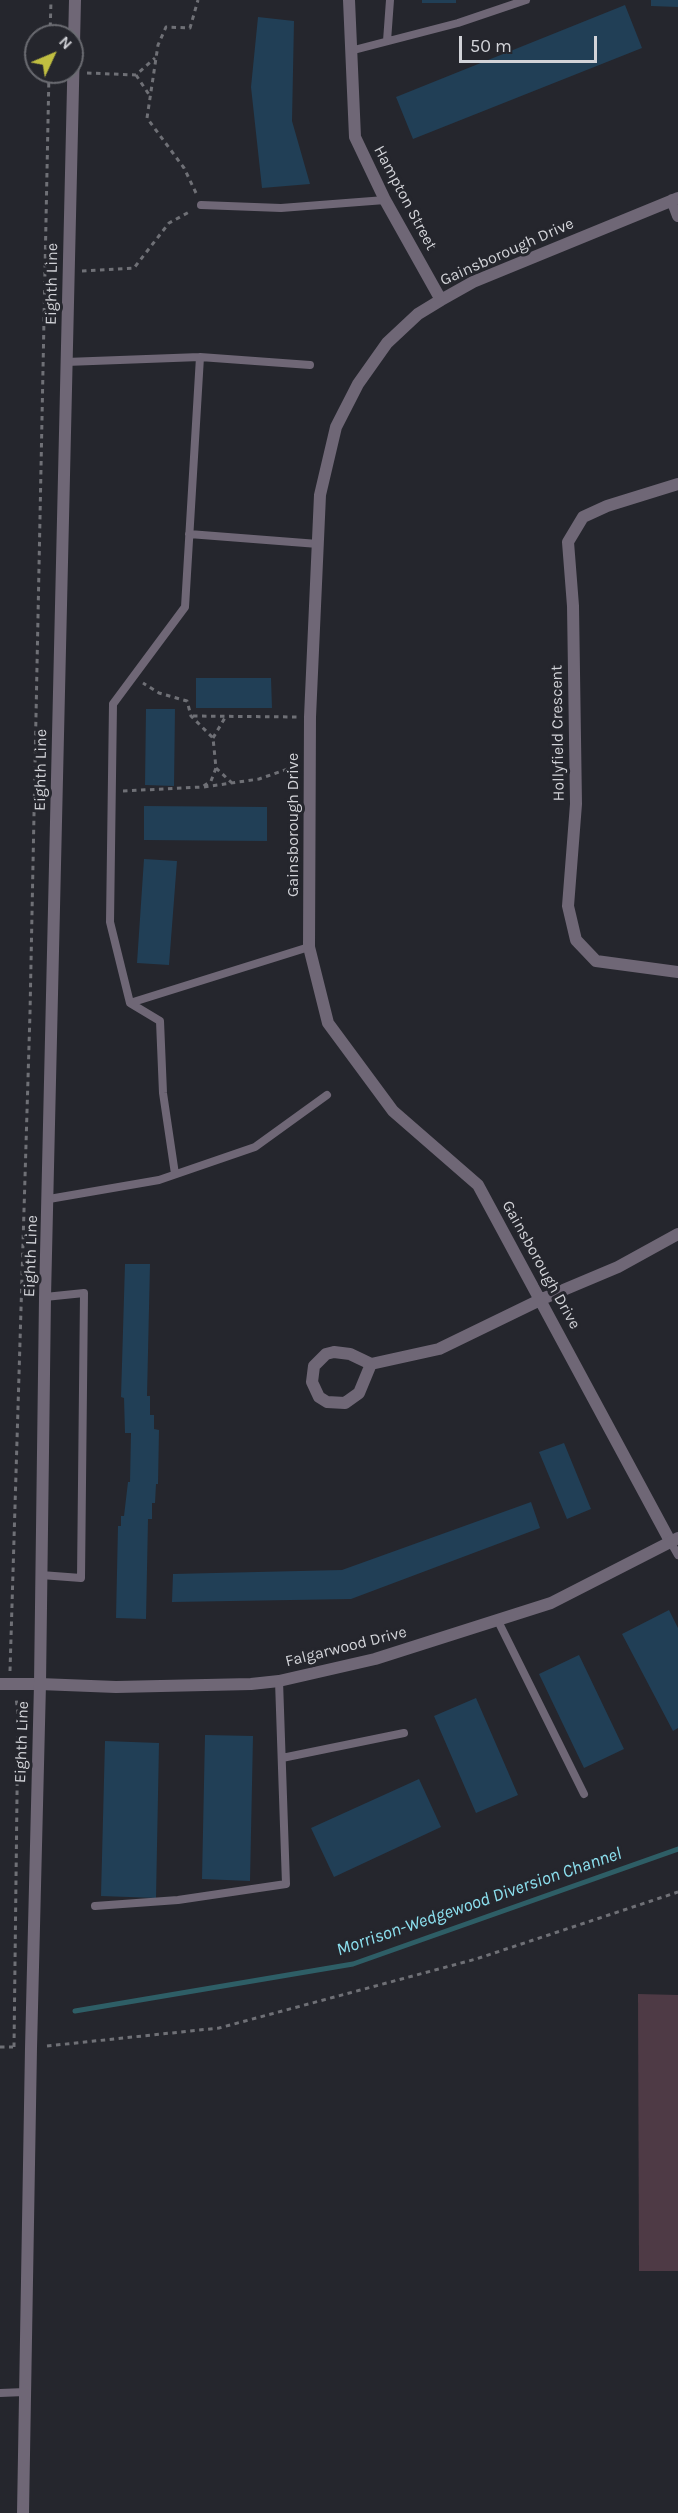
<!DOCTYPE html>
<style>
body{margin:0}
#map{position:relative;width:678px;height:2513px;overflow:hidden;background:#25262d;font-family:Karla,sans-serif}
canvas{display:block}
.north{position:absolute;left:24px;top:24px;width:60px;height:60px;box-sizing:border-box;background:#25262d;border:2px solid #6a6b71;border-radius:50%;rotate:46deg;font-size:16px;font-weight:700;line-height:24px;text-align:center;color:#d2d3d8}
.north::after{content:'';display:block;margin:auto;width:21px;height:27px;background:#c0be41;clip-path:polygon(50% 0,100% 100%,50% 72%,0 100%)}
.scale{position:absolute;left:459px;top:36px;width:138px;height:27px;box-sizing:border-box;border:3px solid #d2d3d8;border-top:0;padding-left:8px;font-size:18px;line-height:21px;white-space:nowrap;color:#d2d3d8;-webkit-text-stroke:4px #25262d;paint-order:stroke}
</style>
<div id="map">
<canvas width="678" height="2513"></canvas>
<div class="north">N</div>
<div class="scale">50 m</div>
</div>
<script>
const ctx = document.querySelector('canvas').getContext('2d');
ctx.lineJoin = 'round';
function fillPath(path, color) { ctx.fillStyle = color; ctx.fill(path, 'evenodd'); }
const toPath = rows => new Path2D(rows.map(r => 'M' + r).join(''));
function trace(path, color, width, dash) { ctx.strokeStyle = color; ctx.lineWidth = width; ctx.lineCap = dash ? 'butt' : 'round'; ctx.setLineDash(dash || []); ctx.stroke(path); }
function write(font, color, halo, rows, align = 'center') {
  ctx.font = font + ' Karla,sans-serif'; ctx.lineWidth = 6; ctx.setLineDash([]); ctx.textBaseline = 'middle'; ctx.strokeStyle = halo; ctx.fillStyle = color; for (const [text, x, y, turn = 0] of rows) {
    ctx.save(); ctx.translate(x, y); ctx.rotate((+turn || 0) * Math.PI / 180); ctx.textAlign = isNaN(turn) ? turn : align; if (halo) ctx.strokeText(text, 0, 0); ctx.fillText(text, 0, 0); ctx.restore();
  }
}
fillPath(toPath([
 [638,1994,678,1995,678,2271,639,2271]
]), '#4e3a45');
trace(toPath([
 [75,2011,353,1964,678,1849]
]), '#2e5e66', 5);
fillPath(toPath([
 [422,0,456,0,456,3,422,3],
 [651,0,678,0,678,7,651,6],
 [625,5,642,48,413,139,396,97],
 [258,17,294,21,292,121,310,184,262,188,251,87],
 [196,678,271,678,272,708,196,708],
 [146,709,175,709,174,786,145,785],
 [144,806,267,807,267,841,144,840],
 [144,859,177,861,169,965,137,963],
 [125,1264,150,1264,147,1396,150,1396,150,1415,154,1415,154,1429,159,1430,158,1484,156,1484,155,1503,152,1503,152,1519,148,1519,146,1619,116,1618,118,1526,121,1526,121,1516,124,1516,128,1482,130,1482,131,1433,125,1433,124,1398,121,1397],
 [564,1443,591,1509,567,1519,539,1452],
 [531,1502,540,1528,351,1599,172,1602,173,1574,342,1570],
 [669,1610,678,1628,678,1728,673,1731,622,1634],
 [579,1655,624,1749,584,1768,539,1674],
 [476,1698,518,1795,476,1813,434,1716],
 [205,1735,253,1736,250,1881,202,1879],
 [105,1741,159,1743,156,1898,101,1896],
 [419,1779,441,1827,334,1877,311,1828]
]), '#213f56');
trace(toPath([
 [50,36,51,0],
 [87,73,136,75,155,58],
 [136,75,150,96],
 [196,193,184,168,147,118,158,45,166,27,190,28,198,0],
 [82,271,134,268,169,223,191,211],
 [193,716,297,717],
 [213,738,226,716],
 [216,768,232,783],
 [204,787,259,779,296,766],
 [123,791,202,787,211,781,216,768,213,738,191,716,187,701,159,693,143,683],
 [10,1671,30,1013,49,72],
 [47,2046,219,2028,476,1959,678,1892],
 [0,2047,13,2047],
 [14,2047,18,1713,16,1698]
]), '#6f7076', 3, [4.5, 4.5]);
trace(toPath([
 [387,41,390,0],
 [350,51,458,23,526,0],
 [201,205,281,208,385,200],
 [66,362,200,357,310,365],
 [189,534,318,544],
 [130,1003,309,947],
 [175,1174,163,1093,160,1021,130,1003,110,922,113,704,185,607,200,357],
 [49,1199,159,1180,255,1147,327,1095],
 [670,1541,678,1555],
 [41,1575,81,1578,84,1293,45,1297],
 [498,1621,584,1794],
 [282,1758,404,1733],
 [95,1906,178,1900,286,1884,279,1681],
 [0,2393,25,2392]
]), '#6f6776', 8);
trace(toPath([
 [349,0,355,137,385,200,441,300],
 [672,200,678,216],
 [678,484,607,506,583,517,568,542,573,606,576,804,568,906,576,940,596,961,678,972],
 [334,1352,350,1354,371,1364,359,1393,345,1403,327,1402,319,1397,312,1382,314,1366,326,1354,334,1352],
 [371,1364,439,1349,542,1299,618,1267,678,1234],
 [670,1541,478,1185,393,1111,328,1023,309,947,310,717,320,495,336,427,358,384,387,343,418,314,441,300,473,282,678,198],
 [0,1684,40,1684]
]), '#6f6776', 12);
trace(toPath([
 [40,1684,116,1687,251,1684,279,1681,375,1659,551,1603,678,1538],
 [23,2513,31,2048,40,1684,45,1297,75,0]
]), '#6f6776', 12);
write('16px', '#d2d3d8', '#25262d', [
 ["Hampton Street",405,198,62],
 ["Gainsborough Drive",507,252,-24],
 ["Eighth Line",52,284,-89],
 ["Hollyfield Crescent",558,733,-91],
 ["Eighth Line",41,770,-89],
 ["Gainsborough Drive",293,825,-90],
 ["Eighth Line",31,1256,-88],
 ["Gainsborough Drive",541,1265,61],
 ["Falgarwood Drive",346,1647,-14],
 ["Eighth Line",22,1742,-88]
]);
write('italic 18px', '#8ce0ef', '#25262d', [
 ["Morrison-Wedgewood Diversion Channel",479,1902,-19]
]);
</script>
